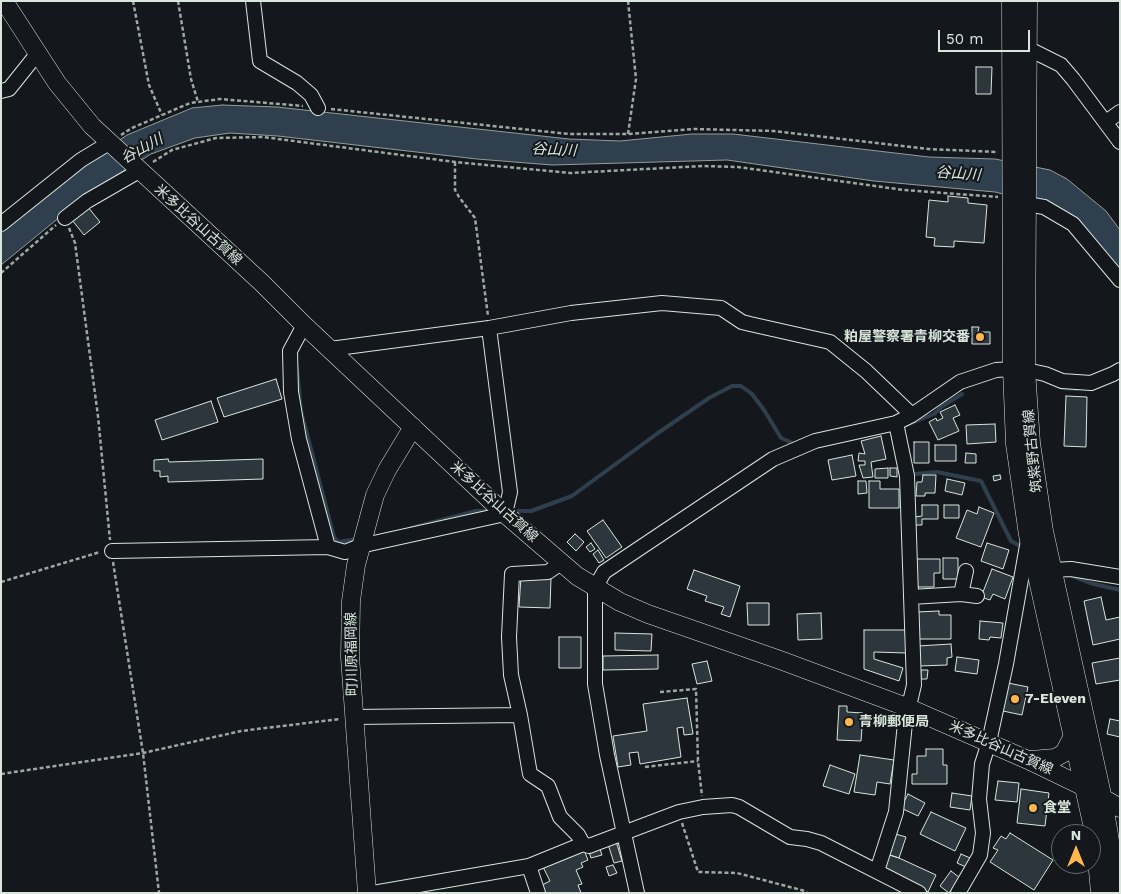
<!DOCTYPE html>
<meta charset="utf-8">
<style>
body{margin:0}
#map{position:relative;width:1121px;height:894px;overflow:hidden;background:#14181c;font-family:"Work Sans",sans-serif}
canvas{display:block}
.frame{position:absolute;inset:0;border:2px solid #d8e6dc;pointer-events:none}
.north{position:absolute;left:1051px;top:824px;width:50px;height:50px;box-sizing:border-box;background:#14181c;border:1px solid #626a69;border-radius:50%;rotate:0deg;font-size:14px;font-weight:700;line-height:20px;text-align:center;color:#d8e6dc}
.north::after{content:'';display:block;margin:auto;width:18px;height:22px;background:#ffb74d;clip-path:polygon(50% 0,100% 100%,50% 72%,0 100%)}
.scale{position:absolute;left:938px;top:30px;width:92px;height:22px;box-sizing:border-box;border:2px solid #d8e6dc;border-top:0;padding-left:6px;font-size:15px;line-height:18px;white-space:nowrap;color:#d8e6dc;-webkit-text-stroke:4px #14181c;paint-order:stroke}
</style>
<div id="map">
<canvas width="1121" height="894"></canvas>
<div class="frame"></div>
<div class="north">N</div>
<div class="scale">50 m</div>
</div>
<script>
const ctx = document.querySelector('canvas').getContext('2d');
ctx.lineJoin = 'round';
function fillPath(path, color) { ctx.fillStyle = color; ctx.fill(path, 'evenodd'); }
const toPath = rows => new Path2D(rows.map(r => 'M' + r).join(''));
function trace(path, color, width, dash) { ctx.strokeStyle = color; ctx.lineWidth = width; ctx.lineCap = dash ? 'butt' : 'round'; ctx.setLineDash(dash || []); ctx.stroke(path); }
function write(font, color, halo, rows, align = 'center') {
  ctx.font = font + ' "Work Sans","Noto Sans JP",sans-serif'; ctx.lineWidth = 4; ctx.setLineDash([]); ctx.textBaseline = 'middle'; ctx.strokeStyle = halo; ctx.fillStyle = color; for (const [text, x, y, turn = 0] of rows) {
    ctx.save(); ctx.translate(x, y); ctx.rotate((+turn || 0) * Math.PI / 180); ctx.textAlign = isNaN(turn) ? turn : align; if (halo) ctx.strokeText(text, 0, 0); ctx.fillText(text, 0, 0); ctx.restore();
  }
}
const water = toPath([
 [222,105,277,107,569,139,620,141,692,134,733,134,929,157,995,159,1050,170,1067,179,1106,211,1120,230,1120,273,1099,247,1011,196,995,192,874,181,727,160,552,165,477,159,278,136,230,133,195,138,151,154,93,190,1,265,1,228,95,157,127,135,192,108,222,105]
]);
fillPath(water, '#2f3f4d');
trace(water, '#939e99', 1);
trace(toPath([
 [297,368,301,411,334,537,338,542,358,539],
 [1062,388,1078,389],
 [899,428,934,414,941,407,962,394],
 [915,474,937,472,981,481,1011,541,1022,547],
 [512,511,531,511,572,496,658,433,709,398,732,386,741,386,752,394,764,410,781,438,797,445],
 [411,528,476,511,490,511],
 [1067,574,1090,583,1120,590]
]), '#2f3f4d', 4);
const building = toPath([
 [976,67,992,67,991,94,976,94,976,67],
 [948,196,968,198,968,203,987,205,984,243,954,241,954,247,934,246,935,238,926,237,929,200,948,202,948,196],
 [88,207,100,222,84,235,72,220,88,207],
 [972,327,979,327,978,332,990,332,990,344,972,344,972,327],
 [276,379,282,399,224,417,217,398,276,379],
 [1066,396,1087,397,1086,447,1064,446,1066,396],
 [211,401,218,422,162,440,155,420,211,401],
 [955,405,960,415,953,418,959,431,938,440,929,422,936,418,937,421,943,418,940,412,955,405],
 [995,424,996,442,967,444,966,425,995,424],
 [881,436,886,459,871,462,873,477,863,478,859,465,865,465,865,461,858,461,859,453,865,454,861,441,881,436],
 [914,442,929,442,929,463,914,463,914,442],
 [935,445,956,445,956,461,935,461,935,445],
 [966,453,976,454,976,463,965,463,966,453],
 [852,455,856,476,832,480,828,460,852,455],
 [168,459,169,462,263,459,263,479,168,482,168,476,160,477,160,471,154,471,154,460,168,459],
 [888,468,888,478,875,478,875,469,888,468],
 [890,468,897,468,897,477,890,476,890,468],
 [923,475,936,475,935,493,925,493,925,496,916,496,917,482,922,482,923,475],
 [1000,475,1001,479,994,481,993,476,1000,475],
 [947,479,965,483,962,495,945,491,947,479],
 [858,481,866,481,867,493,858,494,858,481],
 [869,481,880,481,880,489,899,489,899,508,869,508,869,481],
 [922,505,938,505,938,519,922,519,922,525,914,525,914,517,922,516,922,505],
 [944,505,959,505,959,518,944,518,944,505],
 [979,507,994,513,981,547,956,538,967,510,977,514,979,507],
 [603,520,622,547,606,558,587,531,603,520],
 [575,534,584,542,576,551,567,542,575,534],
 [591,543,595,549,590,552,586,547,591,543],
 [987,543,1009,550,1003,569,981,561,987,543],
 [598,550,604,560,599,563,593,554,598,550],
 [943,558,958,558,958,579,943,579,943,558],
 [915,559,940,559,940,573,934,573,934,587,916,587,915,559],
 [992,569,1013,577,1005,599,993,594,990,600,981,597,992,569],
 [694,570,740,586,730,617,721,614,724,607,705,601,707,596,687,589,694,570],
 [521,577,551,578,550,608,519,607,521,577],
 [1101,597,1106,620,1120,617,1120,639,1093,645,1084,601,1101,597],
 [747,603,769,603,769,625,748,625,747,603],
 [939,611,939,615,951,615,951,639,917,639,917,612,939,611],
 [821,613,822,639,798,640,797,614,821,613],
 [980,621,1003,623,1001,638,990,637,989,640,979,639,980,621],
 [864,630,905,630,907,653,874,652,874,659,903,668,899,681,864,669,864,630],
 [615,633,652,634,651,651,615,650,615,633],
 [559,637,581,637,581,668,559,668,559,637],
 [951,644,952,657,947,658,947,665,919,666,918,646,951,644],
 [658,655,658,669,603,670,603,656,658,655],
 [957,657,979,660,977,674,955,671,957,657],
 [1120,658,1120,680,1096,684,1092,663,1120,658],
 [707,661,712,681,697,684,692,664,707,661],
 [921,670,928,670,927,679,921,679,921,670],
 [1008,683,1028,687,1022,715,1003,711,1008,683],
 [687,698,693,734,684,735,683,727,677,728,681,757,640,764,638,752,629,753,631,765,618,767,613,736,647,731,643,704,687,698],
 [839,706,847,706,847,712,863,713,861,741,837,740,839,706],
 [1110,719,1120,721,1120,737,1107,734,1110,719],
 [926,749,943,749,943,765,947,765,947,784,912,784,912,774,917,774,917,756,926,756,926,749],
 [860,755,894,760,890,784,877,782,875,795,854,792,860,755],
 [830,765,855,774,849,794,823,786,830,765],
 [998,781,1019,783,1017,802,995,800,998,781],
 [1021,789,1049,793,1045,826,1017,823,1021,789],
 [952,793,972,796,970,810,950,807,952,793],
 [908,794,925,803,918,816,901,808,908,794],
 [931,812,966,828,955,851,920,834,931,812],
 [892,833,906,837,899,858,886,854,892,833],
 [1010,833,1053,860,1034,890,990,862,998,850,993,848,1001,836,1006,839,1010,833],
 [616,841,622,861,614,863,608,844,616,841],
 [599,846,602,855,591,858,588,849,599,846],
 [584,850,588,860,581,863,583,867,576,870,582,884,578,885,581,893,545,893,542,885,550,881,543,867,584,850],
 [961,854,970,858,966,867,957,863,961,854],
 [890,855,899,858,936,875,928,892,883,869,890,855],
 [613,865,617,873,609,876,606,867,613,865],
 [951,871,960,878,949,893,940,886,951,871]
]);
fillPath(building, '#2c363c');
trace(building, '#d8e6dc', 1);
const minor = toPath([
 [253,1,260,61,297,83,311,95,318,108],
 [1027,48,1061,65,1073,79,1120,142],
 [1,91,9,89,37,54],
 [1106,122,1120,112],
 [1027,204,1044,207,1073,224,1120,280],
 [65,218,87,201,139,171],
 [1,224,81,160,109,143],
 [304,325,290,351,291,392,299,439,328,547],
 [330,349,489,328,571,313,662,303,721,308,742,322,750,324,830,342,866,371,912,415],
 [112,551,328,547,345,552,360,546,505,514,510,492,489,328],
 [561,563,548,572,512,574,509,637,511,675,520,715,530,774,548,786,560,817,578,835,583,844],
 [1053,570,1071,569,1120,577],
 [961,594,966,571],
 [911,597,961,594,977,596],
 [354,717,520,715],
 [529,866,538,893],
 [877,871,896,812,905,723,914,685,907,476,896,423],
 [373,893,529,866,583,844,589,846,679,812,703,807,732,805,739,807,790,837,807,839,821,843,919,893],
 [637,893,607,755,595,684,595,588,604,572,773,459,815,441,896,423,912,415,960,382,996,370,1012,369,1026,370,1045,374,1062,381,1091,383,1113,374,1120,370],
 [958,893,980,855,983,833,979,799,982,764,989,742,1006,664,1028,540]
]);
const major = toPath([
 [4,1,57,83,92,126,262,283,304,325,505,514,577,576,620,602,648,614,780,660,909,708,1028,760,1084,787,1120,808],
 [1011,1,1012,369,1015,444,1028,535,1095,837,1100,893],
 [1028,1,1026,370,1031,443,1044,531,1103,799,1112,853,1117,893],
 [1031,760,1055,758,1064,753,1073,736],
 [367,893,350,657,351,601,356,565,375,495,387,470,413,427]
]);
trace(minor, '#d8e6dc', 16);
trace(major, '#d8e6dc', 19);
trace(toPath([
 [133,1,149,85,162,115],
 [178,1,191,79,198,102],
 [628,1,636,79,628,134],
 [331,109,569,134,628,134,694,129,774,131,928,149,998,152],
 [121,135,132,128,190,103,220,99,303,106],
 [153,162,172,150,216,138,263,137,455,162,570,173,703,166,738,167,904,190,998,197],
 [455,162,455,190,459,197,475,218,488,316],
 [69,228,75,243,98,416,110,540],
 [1,273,56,225],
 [113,562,143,753,159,893],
 [1,582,100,552],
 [660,692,696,689,698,761,702,796],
 [645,767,698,761],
 [1,774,143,753,241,731,340,719],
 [682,823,698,872,737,873,805,891,807,893]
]), '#9da8a2', 2.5, [4, 2.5]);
trace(minor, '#14181c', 14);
trace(major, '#14181c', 18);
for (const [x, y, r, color] of [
 [980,337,5,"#ffb74d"],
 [1015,699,5,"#ffb74d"],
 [849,722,5,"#ffb74d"],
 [1033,808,5,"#ffb74d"]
]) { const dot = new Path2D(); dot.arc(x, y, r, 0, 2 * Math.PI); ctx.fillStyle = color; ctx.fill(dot); trace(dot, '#14181c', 2); }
write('14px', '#d8e6dc', '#14181c', [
 ["米多比谷山古賀線",198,225,42],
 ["筑紫野古賀線",1033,451,-96],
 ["米多比谷山古賀線",494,502,42],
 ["町川原福岡線",352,654,-91],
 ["米多比谷山古賀線",1001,748,24]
]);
write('bold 14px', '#d8e6dc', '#14181c', [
 ["粕屋警察署青柳交番",970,337,"right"],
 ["7-Eleven",1025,699],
 ["青柳郵便局",859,722],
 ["食堂",1043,808]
], 'left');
write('italic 15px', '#d8e6dc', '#14181c', [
 ["谷山川",142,149,-29],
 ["谷山川",554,150,3],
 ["谷山川",958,174,4]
]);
</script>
